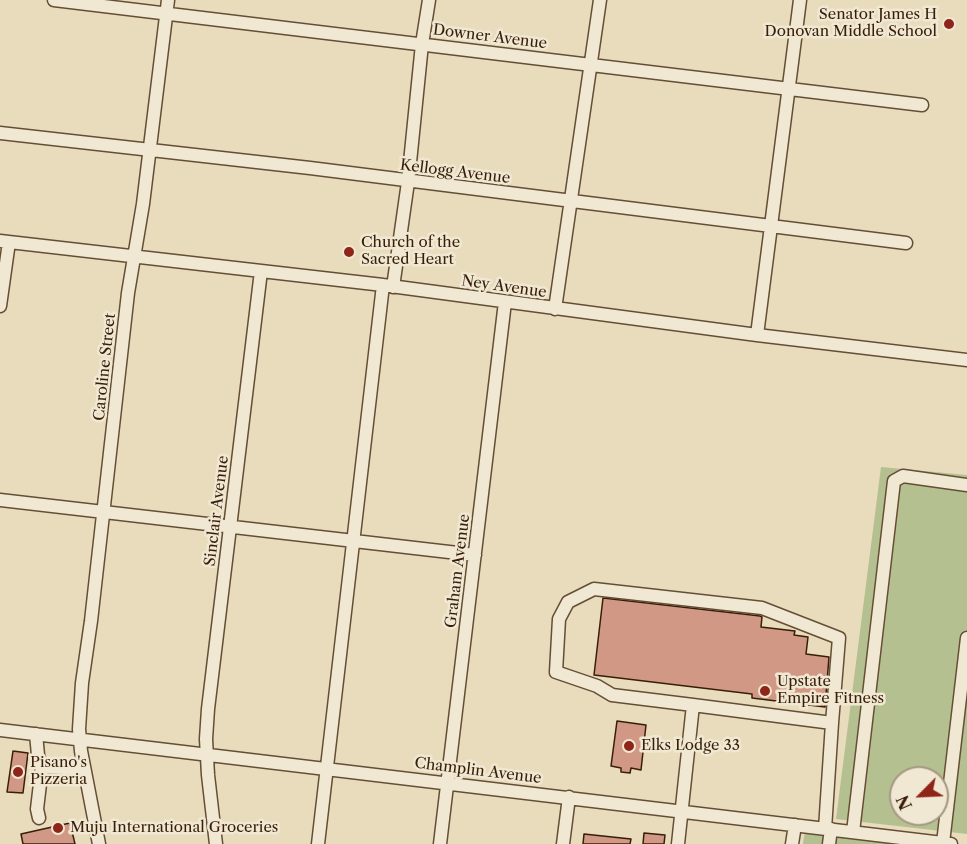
<!DOCTYPE html>
<style>
body{margin:0}
#map{position:relative;width:967px;height:844px;overflow:hidden;background:#e8dcbc;font-family:"Libre Caslon Text",serif}
canvas{display:block}
.north{position:absolute;left:889px;top:766px;width:60px;height:60px;box-sizing:border-box;background:#f0e8d3;border:2px solid #a69782;border-radius:50%;rotate:246deg;font-size:16px;font-weight:700;line-height:24px;text-align:center;color:#381e08}
.north::after{content:'';display:block;margin:auto;width:21px;height:27px;background:#8f2418;clip-path:polygon(50% 0,100% 100%,50% 72%,0 100%)}
</style>
<div id="map">
<canvas width="967" height="844"></canvas>
<div class="north">N</div>
</div>
<script>
const ctx = document.querySelector('canvas').getContext('2d');
ctx.lineJoin = 'round';
function fillPath(path, color) { ctx.fillStyle = color; ctx.fill(path, 'evenodd'); }
const toPath = rows => new Path2D(rows.map(r => 'M' + r).join(''));
function trace(path, color, width, dash) { ctx.strokeStyle = color; ctx.lineWidth = width; ctx.lineCap = dash ? 'butt' : 'round'; ctx.setLineDash(dash || []); ctx.stroke(path); }
function write(font, color, halo, rows, align = 'center') {
  ctx.font = font + ' "Libre Caslon Text",serif'; ctx.lineWidth = 5; ctx.setLineDash([]); ctx.textBaseline = 'middle'; ctx.strokeStyle = halo; ctx.fillStyle = color; for (const [text, x, y, turn = 0] of rows) {
    ctx.save(); ctx.translate(x, y); ctx.rotate((+turn || 0) * Math.PI / 180); ctx.textAlign = isNaN(turn) ? turn : align; if (halo) ctx.strokeText(text, 0, 0); ctx.fillText(text, 0, 0); ctx.restore();
  }
}
fillPath(toPath([
 [881,467,967,475,967,834,836,819],
 [901,778,937,778,937,814,901,814],
 [805,830,918,844,803,844]
]), '#b5c091');
const building = toPath([
 [603,598,760,616,762,617,761,627,795,631,794,635,808,637,806,654,829,657,825,707,752,698,752,694,594,675,603,598],
 [617,721,646,725,641,770,631,768,630,773,621,772,621,768,611,766,617,721],
 [13,751,28,753,23,793,7,792,13,751],
 [70,823,75,844,23,844,21,834,70,823],
 [644,833,665,835,664,844,643,844,644,833],
 [584,834,631,839,630,844,583,844,584,834]
]);
fillPath(building, '#d29886');
trace(building, '#381e08', 1.5);
const minor = toPath([
 [54,0,922,105],
 [0,133,310,168,906,243],
 [0,241,383,285,757,335,967,360],
 [393,287,408,182,422,44,429,0],
 [0,306,9,242],
 [555,309,600,0],
 [757,335,800,0],
 [0,500,475,555],
 [693,705,612,695,597,686,556,672,559,619,568,602,594,589,762,608,839,638,832,723],
 [0,730,951,844],
 [36,734,38,755,42,767,37,809,39,818],
 [42,767,84,769],
 [853,832,894,481,903,476,967,485],
 [943,843,967,638],
 [99,844,81,751,79,729,82,683,91,621,128,293,143,204,168,0],
 [216,844,208,775,206,739,208,709,261,271],
 [318,844,383,285],
 [440,844,505,302],
 [563,844,569,797],
 [678,844,693,705,832,723,825,829],
 [792,844,795,825],
 [829,844,831,829]
]);
trace(minor, '#644e35', 15);
trace(minor, '#f0e8d3', 12);
for (const [x, y, r, color] of [
 [949,24,6,"#8f2418"],
 [349,252,6,"#8f2418"],
 [765,691,6,"#8f2418"],
 [629,746,6,"#8f2418"],
 [18,772,6,"#8f2418"],
 [58,828,6,"#8f2418"]
]) { const dot = new Path2D(); dot.arc(x, y, r, 0, 2 * Math.PI); ctx.fillStyle = color; ctx.fill(dot); trace(dot, '#f0e8d3', 2); }
write('15px', '#381e08', '#f0e8d3', [
 ["Senator James H",937,15,"right"],
 ["Donovan Middle School",937,32,"right"],
 ["Church of the",361,243],
 ["Sacred Heart",361,260],
 ["Upstate",777,682],
 ["Empire Fitness",777,699],
 ["Elks Lodge 33",641,746],
 ["Pisano's",30,763],
 ["Pizzeria",30,780],
 ["Muju International Groceries",70,828]
], 'left');
write('15px', '#381e08', '#f0e8d3', [
 ["Downer Avenue",490,37,7],
 ["Kellogg Avenue",455,172,7],
 ["Ney Avenue",504,287,8],
 ["Caroline Street",105,367,-84],
 ["Sinclair Avenue",217,511,-83],
 ["Graham Avenue",458,571,-83],
 ["Champlin Avenue",478,771,7]
]);
</script>
